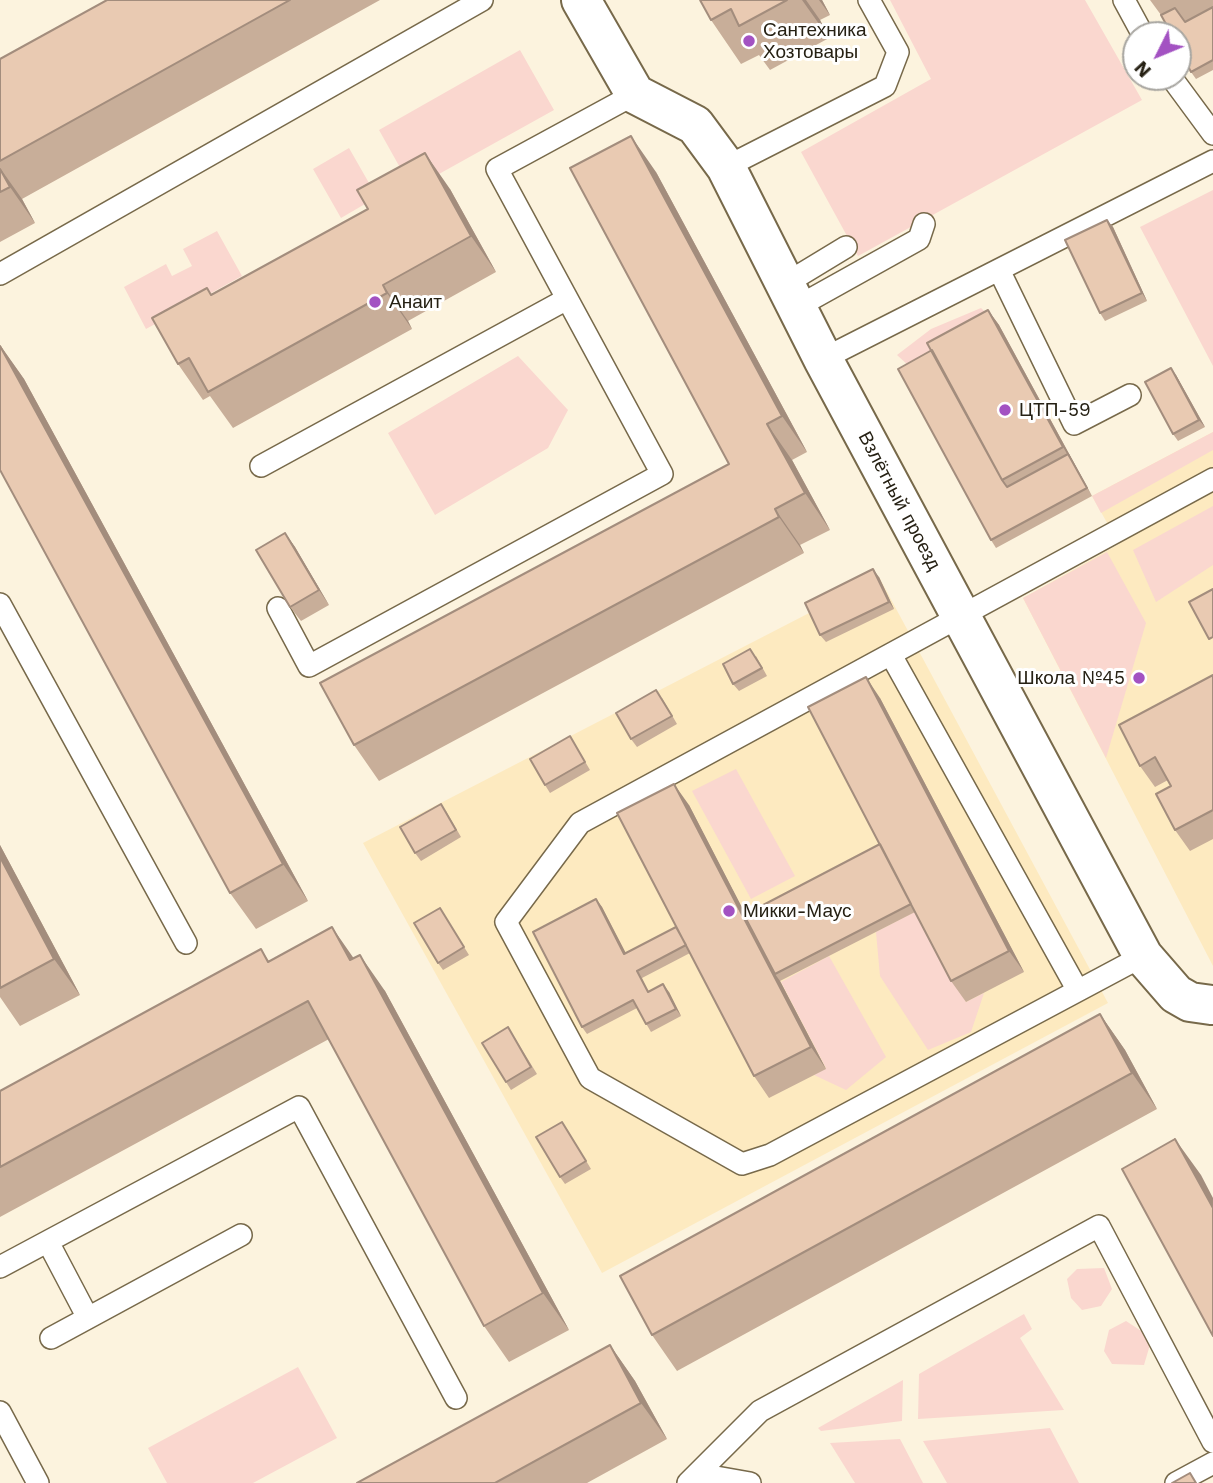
<!DOCTYPE html>
<meta charset="utf-8">
<style>
body{margin:0}
#map{position:relative;width:1213px;height:1483px;overflow:hidden;background:#fcf3de;font-family:"Work Sans",sans-serif}
canvas{display:block}
.north{position:absolute;left:1122px;top:21px;width:70px;height:70px;box-sizing:border-box;background:#fff;border:2px solid #a8a6a1;border-radius:50%;rotate:227deg;font-size:19px;font-weight:700;line-height:28px;text-align:center;color:#262114}
.north::after{content:'';display:block;margin:auto;width:24px;height:32px;background:#a352c2;clip-path:polygon(50% 0,100% 100%,50% 72%,0 100%)}
</style>
<div id="map">
<canvas width="1213" height="1483"></canvas>
<div class="north">N</div>
</div>
<script>
const ctx = document.querySelector('canvas').getContext('2d');
ctx.lineJoin = 'round';
function fillPath(path, color) { ctx.fillStyle = color; ctx.fill(path, 'evenodd'); }
const toPath = rows => new Path2D(rows.map(r => 'M' + r).join(''));
function trace(path, color, width, dash) { ctx.strokeStyle = color; ctx.lineWidth = width; ctx.lineCap = dash ? 'butt' : 'round'; ctx.setLineDash(dash || []); ctx.stroke(path); }
function write(font, color, halo, rows, align = 'center') {
  ctx.font = font + ' "Work Sans",sans-serif'; ctx.lineWidth = 6; ctx.setLineDash([]); ctx.textBaseline = 'middle'; ctx.strokeStyle = halo; ctx.fillStyle = color; for (const [text, x, y, turn = 0] of rows) {
    ctx.save(); ctx.translate(x, y); ctx.rotate((+turn || 0) * Math.PI / 180); ctx.textAlign = isNaN(turn) ? turn : align; if (halo) ctx.strokeText(text, 0, 0); ctx.fillText(text, 0, 0); ctx.restore();
  }
}
fillPath(toPath([
 [1213,432,1213,966,1023,598,1119,544,1092,496],
 [879,577,1108,1003,602,1273,363,843]
]), '#fdeac0');
fillPath(toPath([
 [890,0,1085,0,1142,100,858,256,801,152,931,79],
 [520,50,554,110,412,189,379,130],
 [349,148,377,197,341,218,313,169],
 [1213,190,1213,366,1140,227],
 [217,231,242,276,146,329,124,287,166,264,172,276,192,266,183,249],
 [981,308,999,325,909,366,897,355,931,329],
 [518,356,568,410,548,448,435,515,388,433],
 [1213,432,1213,450,1101,513,1092,496],
 [1213,506,1213,565,1156,602,1133,550],
 [1107,552,1146,623,1106,758,1023,598],
 [736,769,795,876,751,899,692,791],
 [918,910,966,1002,984,993,971,1032,928,1050,880,976,876,932],
 [829,956,886,1057,846,1090,814,1075,826,1068,781,982],
 [1104,1268,1112,1289,1101,1306,1082,1310,1071,1298,1067,1279,1077,1269],
 [1024,1314,1032,1329,1020,1338,1064,1410,918,1419,919,1374],
 [1126,1321,1152,1338,1144,1365,1112,1364,1104,1351,1109,1330],
 [298,1367,337,1438,253,1483,167,1483,148,1448],
 [903,1380,902,1421,821,1431,818,1428],
 [1050,1428,1079,1483,947,1483,923,1441],
 [900,1439,923,1483,855,1483,830,1443]
]), '#fad7cf');
const lane = toPath([
 [1124,0,1143,35],
 [1171,77,1213,134],
 [726,167,885,86,898,52,869,0],
 [999,270,1074,424,1130,395],
 [0,274,482,0],
 [785,284,846,247],
 [797,307,919,239,924,224],
 [823,359,1213,161],
 [261,466,567,299],
 [0,604,186,943],
 [278,608,309,666,662,474,497,169,635,94],
 [891,655,1077,989],
 [1143,956,770,1155,742,1164,590,1078,506,922,580,823,1213,479],
 [48,1242,88,1318],
 [0,1267,299,1107,456,1398],
 [51,1338,241,1235],
 [0,1412,38,1483],
 [699,1474,750,1483],
 [688,1483,760,1411,1099,1226,1213,1442],
 [1176,1483,1213,1463]
]);
const street = toPath([
 [581,0,635,94,695,125,726,167,823,359,1143,956,1176,994,1190,1002,1211,1005]
]);
trace(lane, '#77694a', 24);
trace(street, '#77694a', 42);
trace(lane, '#fff', 21);
trace(street, '#fff', 38);
fillPath(toPath([
 [107,0,380,0,22,199,35,223,0,242,0,59],
 [700,0,822,0,830,15,820,20,829,38,770,70,759,55,741,64,711,20],
 [1150,0,1213,0,1213,70,1196,79,1191,72,1161,15],
 [656,172,807,452,792,460,830,530,800,545,804,553,379,781,354,745,729,464],
 [450,189,496,272,408,321,412,329,233,428,210,396,203,400,178,364,212,295],
 [1107,220,1113,227,1147,301,1105,321,1100,313],
 [988,310,999,325,1092,496,996,548,991,540,932,350],
 [0,345,24,379,308,901,256,929,230,893],
 [1176,375,1205,427,1178,441,1173,434],
 [285,533,295,547,329,605,301,621,290,607],
 [879,577,894,609,826,642,820,635],
 [756,656,767,676,739,691,733,684],
 [1213,675,1213,839,1190,851,1175,830,1171,786,1168,780,1155,787,1140,766],
 [662,698,677,724,637,747,631,739],
 [880,698,1024,972,966,1002,951,981,915,912,780,981,826,1069,769,1098,754,1076,690,953,642,978,649,992,669,992,681,1016,651,1032,637,1008,587,1034,582,1027,596,899,602,907,625,953,676,927,689,805,745,914,880,844],
 [570,736,590,770,550,793,545,785],
 [446,811,461,837,421,861,415,853],
 [0,845,80,995,20,1026,0,997],
 [440,908,469,955,443,970,438,963],
 [261,949,269,961,354,958,385,991,569,1330,509,1362,484,1326,329,1039,0,1217,0,1091],
 [1100,1014,1125,1050,1157,1109,677,1371,652,1335],
 [513,1035,537,1074,511,1090,506,1082],
 [567,1129,591,1169,565,1184,560,1177],
 [610,1345,635,1381,667,1439,587,1483,357,1483]
]), '#c8ae99');
fillPath(toPath([
 [802,0,806,0,820,20,829,38],
 [819,0,822,0,830,15],
 [631,136,656,172,807,452,782,416],
 [425,153,450,189,496,272,471,236],
 [0,168,22,199,35,223,10,187],
 [1107,220,1113,227,1147,301,1142,293],
 [383,285,408,321,412,329,387,293],
 [988,310,999,325,1092,496,1063,447],
 [0,345,24,379,308,901,283,864],
 [1171,368,1176,375,1205,427,1199,420],
 [767,424,792,460,830,530,805,493],
 [775,509,800,545,804,553,779,517],
 [285,533,295,547,329,605,319,590],
 [873,569,879,577,894,609,889,602],
 [866,677,880,698,1024,972,1009,951],
 [674,784,689,805,776,973,775,974,780,981,826,1069,811,1047],
 [0,845,80,995,54,959,0,857],
 [596,899,602,907,630,961,624,954],
 [332,927,357,963,350,960],
 [360,955,385,991,569,1330,543,1293],
 [663,984,669,992,681,1016,676,1009],
 [1100,1014,1125,1050,1157,1109,1132,1073],
 [1175,1139,1201,1175,1213,1198,1213,1208],
 [610,1345,635,1381,667,1439,641,1403]
]), '#a38d7d');
const building = toPath([
 [107,0,290,0,0,161,0,59,107,0],
 [700,0,787,0,739,26,731,9,711,20,700,0],
 [1213,7,1213,60,1191,72,1178,47,1178,35,1172,35,1161,15,1175,8,1185,22,1213,7],
 [631,136,782,416,767,424,805,493,775,509,779,517,354,745,320,683,729,464,570,168,631,136],
 [425,153,471,236,383,285,387,293,208,392,189,358,178,364,152,318,207,288,211,295,368,209,357,190,425,153],
 [0,169,10,187,0,192,0,169],
 [1107,220,1142,293,1100,313,1065,240,1107,220],
 [988,310,1063,447,1002,480,927,343,988,310],
 [0,346,283,864,230,893,0,470,0,346],
 [932,350,1002,480,1007,487,1068,454,1087,488,991,540,898,369,932,350],
 [1171,368,1199,420,1173,434,1145,382,1171,368],
 [285,533,319,590,290,607,256,550,285,533],
 [873,569,889,602,820,635,805,603,873,569],
 [1213,589,1213,637,1209,639,1189,602,1213,589],
 [750,649,762,668,733,684,723,664,750,649],
 [1213,675,1213,810,1175,830,1156,794,1171,786,1155,757,1140,766,1119,725,1213,675],
 [866,677,1009,951,951,981,808,707,866,677],
 [656,690,672,716,631,739,616,713,656,690],
 [570,736,585,762,545,785,530,759,570,736],
 [674,784,811,1047,754,1076,617,813,674,784],
 [441,804,456,830,415,853,400,827,441,804],
 [880,844,911,904,775,974,744,915,880,844],
 [0,857,54,959,0,988,0,857],
 [596,899,624,954,676,927,686,945,637,971,648,992,663,984,676,1009,646,1024,633,1000,582,1027,533,932,596,899],
 [440,908,464,947,438,963,414,923,440,908],
 [332,927,350,960,360,955,543,1293,484,1326,308,1001,0,1167,0,1091,261,949,268,962,332,927],
 [1100,1014,1132,1073,652,1335,620,1276,1100,1014],
 [508,1027,531,1067,506,1082,482,1043,508,1027],
 [562,1122,586,1161,560,1177,536,1137,562,1122],
 [1175,1139,1213,1208,1213,1336,1122,1169,1175,1139],
 [610,1345,641,1403,495,1483,357,1483,610,1345],
 [1190,1473,1196,1483,1172,1483,1190,1473]
]);
fillPath(building, '#e9cab2');
trace(building, '#a38d7d', 2);
for (const [x, y, r, color] of [
 [749,41,7,"#a352c2"],
 [375,302,7,"#a352c2"],
 [1005,410,7,"#a352c2"],
 [1139,678,7,"#a352c2"],
 [729,911,7,"#a352c2"]
]) { const dot = new Path2D(); dot.arc(x, y, r, 0, 2 * Math.PI); ctx.fillStyle = color; ctx.fill(dot); trace(dot, '#fff', 2.5); }
write('19px', '#262114', '#fff', [
 ["Сантехника",763,30],
 ["Хозтовары",763,52],
 ["Анаит",389,302],
 ["ЦТП-59",1019,410],
 ["Школа №45",1125,678,"right"],
 ["Микки-Маус",743,911]
], 'left');
write('19px', '#262114', '#fff', [
 ["Взлётный проезд",899,501,62]
]);
</script>
